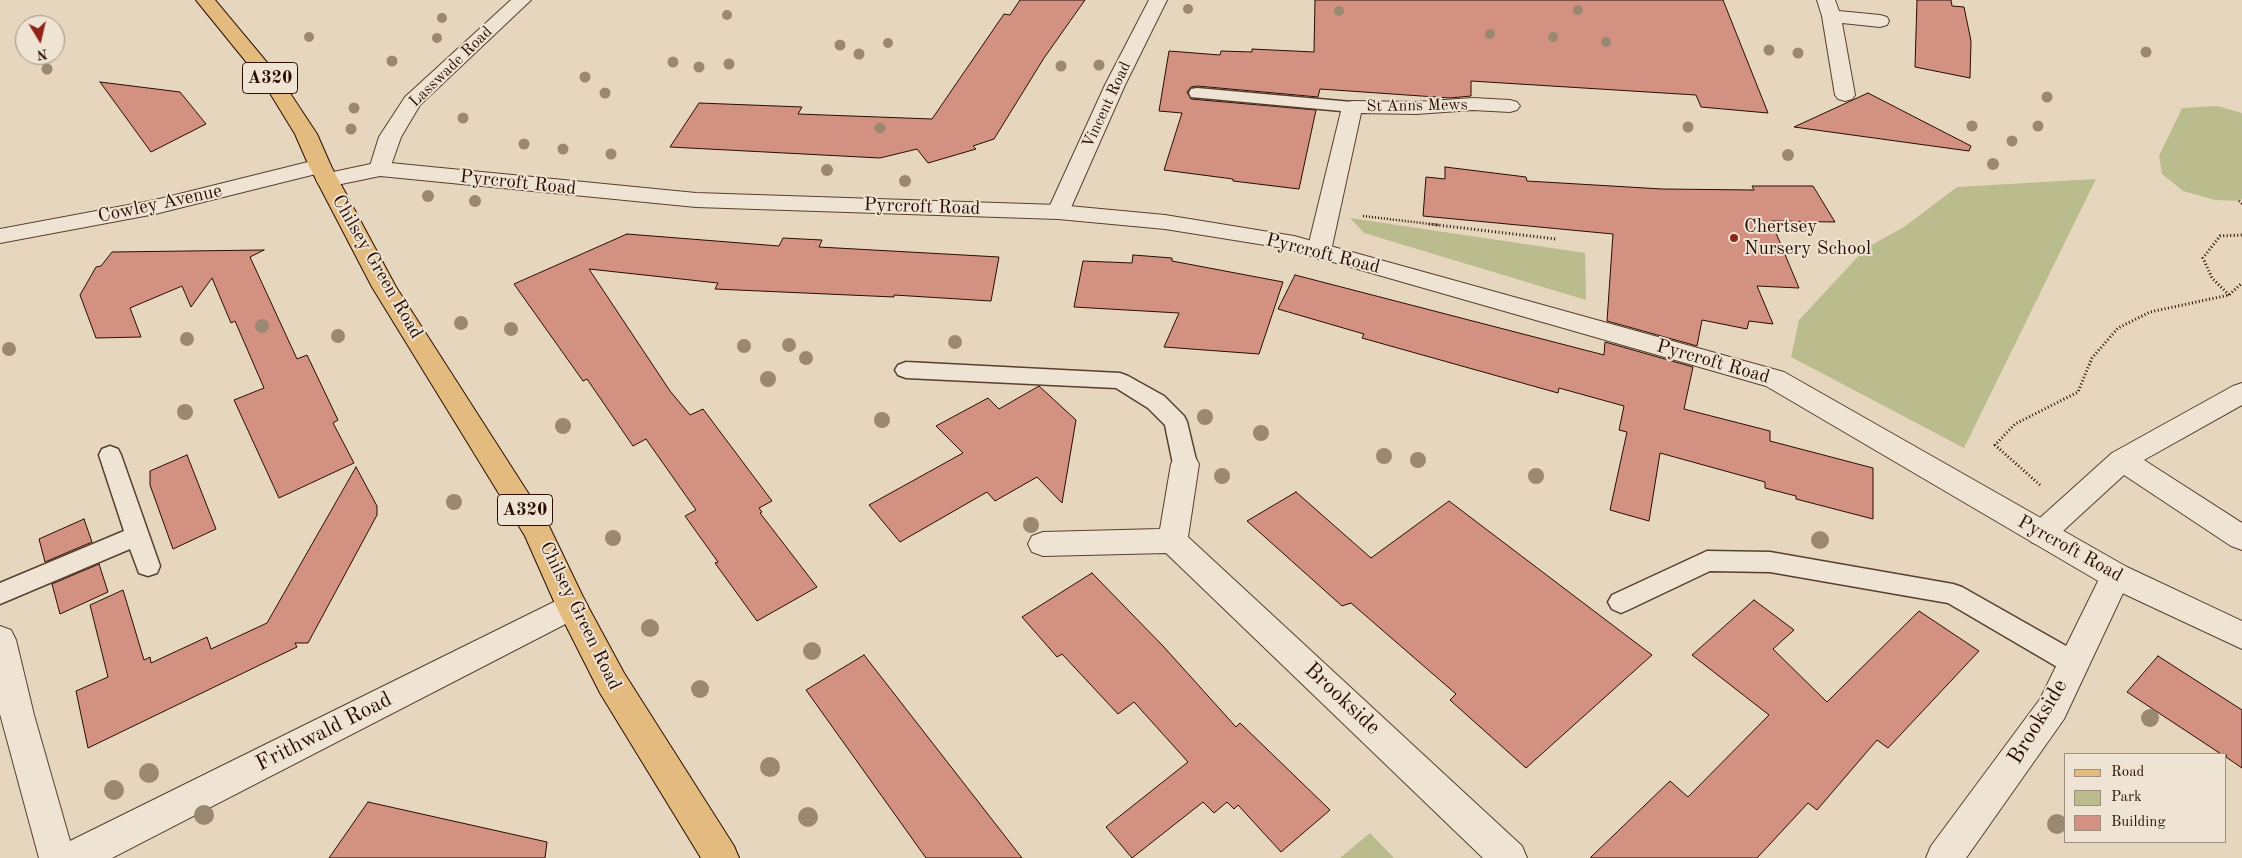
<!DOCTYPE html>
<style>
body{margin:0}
#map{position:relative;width:2242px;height:858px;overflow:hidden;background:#e6d6bd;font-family:"Old Standard TT",serif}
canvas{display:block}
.legend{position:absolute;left:2064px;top:753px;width:162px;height:90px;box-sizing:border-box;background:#efe4d4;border:1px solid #a08e7f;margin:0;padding:6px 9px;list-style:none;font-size:15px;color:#290d00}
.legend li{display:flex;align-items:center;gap:10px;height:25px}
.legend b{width:25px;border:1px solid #a08e7f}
.north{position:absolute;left:15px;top:15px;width:50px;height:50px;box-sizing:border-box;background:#efe4d4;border:1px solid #a08e7f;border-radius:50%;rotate:171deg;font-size:14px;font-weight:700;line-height:20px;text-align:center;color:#290d00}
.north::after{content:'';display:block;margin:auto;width:18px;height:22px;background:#8f2418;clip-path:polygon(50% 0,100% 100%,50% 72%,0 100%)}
</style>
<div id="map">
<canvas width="2242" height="858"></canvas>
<ul class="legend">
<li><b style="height:6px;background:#e3bb7e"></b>Road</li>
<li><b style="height:14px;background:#bbbc8d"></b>Park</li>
<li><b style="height:14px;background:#d39182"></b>Building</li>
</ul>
<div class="north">N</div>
</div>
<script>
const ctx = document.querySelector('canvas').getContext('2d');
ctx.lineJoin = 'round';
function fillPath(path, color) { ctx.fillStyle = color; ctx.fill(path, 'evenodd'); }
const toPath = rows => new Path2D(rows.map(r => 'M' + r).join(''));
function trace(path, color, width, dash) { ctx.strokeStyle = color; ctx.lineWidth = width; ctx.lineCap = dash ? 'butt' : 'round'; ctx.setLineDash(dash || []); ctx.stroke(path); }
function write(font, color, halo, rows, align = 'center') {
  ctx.font = font + ' "Old Standard TT",serif'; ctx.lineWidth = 4; ctx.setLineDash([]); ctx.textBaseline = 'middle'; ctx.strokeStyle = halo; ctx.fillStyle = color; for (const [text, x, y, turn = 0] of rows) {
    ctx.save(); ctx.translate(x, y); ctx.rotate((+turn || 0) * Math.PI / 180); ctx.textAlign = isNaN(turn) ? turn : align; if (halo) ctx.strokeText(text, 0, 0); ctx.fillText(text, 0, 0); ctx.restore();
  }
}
fillPath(toPath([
 [2217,106,2242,113,2242,199,2239,201,2215,200,2183,191,2162,174,2159,156,2182,108],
 [2096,179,1964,448,1791,357,1799,320,1866,248,1904,227,1957,187],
 [1350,218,1585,253,1586,300,1364,233],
 [1370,833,1394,858,1340,858]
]), '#bbbc8d');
const building = toPath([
 [1020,0,1085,0,1044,58,994,139,973,146,976,149,928,163,917,149,880,158,670,147,699,103,802,107,798,114,932,119,1004,14,1010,15,1020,0],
 [1315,0,1723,0,1768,113,1701,107,1696,95,1471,81,1471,96,1450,98,1320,89,1318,97,1197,86,1191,87,1187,92,1191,99,1316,110,1299,189,1233,181,1233,179,1164,170,1182,113,1159,111,1169,51,1220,55,1221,51,1252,52,1252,49,1314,52,1315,0],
 [1917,0,1951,0,1952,6,1964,7,1971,41,1970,78,1915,67,1917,0],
 [100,82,180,92,206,124,151,152,100,82],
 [1868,93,1971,146,1969,151,1794,127,1868,93],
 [1445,167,1526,177,1527,181,1662,189,1754,190,1752,186,1813,186,1835,222,1771,221,1799,288,1757,286,1773,324,1749,321,1747,329,1702,320,1697,346,1607,321,1613,234,1423,216,1426,177,1445,179,1445,167],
 [627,234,779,246,783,238,822,240,819,247,999,257,991,301,894,295,894,297,715,289,718,283,589,269,670,391,690,415,703,409,772,501,759,508,762,512,760,513,817,587,757,621,715,563,718,562,685,516,696,510,646,439,633,446,587,379,583,381,514,284,627,234],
 [264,250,250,257,297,359,307,355,338,420,333,423,354,463,279,498,234,400,264,388,235,321,231,323,212,278,191,307,182,286,130,308,141,337,96,338,80,295,96,267,101,266,112,252,264,250],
 [1133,255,1172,258,1172,261,1283,282,1259,354,1164,347,1179,313,1074,307,1083,261,1132,263,1133,255],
 [1295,275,1604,355,1605,342,1693,367,1684,409,1770,431,1770,441,1873,468,1873,519,1796,499,1796,496,1765,488,1765,482,1660,453,1649,521,1610,510,1627,432,1619,430,1624,406,1559,388,1558,393,1362,338,1364,334,1278,309,1295,275],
 [1039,386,1076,420,1062,503,1037,477,995,501,987,492,900,542,869,505,963,453,936,426,988,398,999,409,1039,386],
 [187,455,216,529,173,549,150,485,150,471,187,455],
 [356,467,377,506,377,515,308,643,295,643,297,647,88,748,76,691,108,677,90,605,123,590,144,660,150,657,151,663,207,637,211,649,267,623,356,467],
 [1296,492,1371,558,1449,501,1652,655,1526,768,1450,700,1456,694,1351,603,1342,606,1247,521,1296,492],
 [84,519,92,542,45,562,39,539,84,519],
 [99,564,108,592,60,614,52,584,99,564],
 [1092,573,1163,646,1236,727,1240,723,1330,810,1281,852,1238,805,1234,809,1227,802,1214,813,1203,802,1132,858,1106,827,1188,762,1134,702,1118,714,1062,654,1057,657,1022,617,1092,573],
 [1754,600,1794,630,1773,649,1827,702,1919,611,1979,651,1888,748,1877,740,1817,810,1808,803,1757,858,1590,858,1670,781,1688,797,1769,715,1692,655,1754,600],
 [864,655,1022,858,926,858,806,690,864,655],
 [2158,656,2242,710,2242,768,2226,757,2226,754,2221,754,2127,692,2158,656],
 [368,802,547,842,545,858,329,858,368,802]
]);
fillPath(building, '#d39182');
trace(building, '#290d00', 1);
const service = toPath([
 [1197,88,1352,102,1358,103,1360,107,1358,111,1352,112,1191,97,1189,93,1191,89,1197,88],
 [906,362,1120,373,1128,376,1164,396,1184,416,1187,422,1197,464,1193,470,1185,473,1177,470,1173,464,1165,425,1148,408,1116,388,906,378,898,375,895,370,898,365,906,362],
 [110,446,118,449,121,455,160,566,157,573,148,576,139,573,130,549,0,604,0,583,124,531,99,455,102,449,110,446],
 [1707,551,1770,552,1953,584,1962,587,2082,655,2086,663,2082,671,2073,674,2064,671,1948,603,1770,572,1710,571,1630,609,1621,613,1612,609,1608,602,1612,595,1707,551]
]);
const minor = toPath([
 [511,0,531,0,420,105,401,137,388,174,380,176,372,174,369,169,379,137,405,97,511,0],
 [1149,0,1167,0,1125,85,1069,212,1066,217,1058,219,1050,217,1047,212,1105,85,1149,0],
 [1817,0,1835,0,1839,11,1880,15,1887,17,1889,21,1887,25,1880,27,1842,23,1855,95,1852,99,1845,101,1838,99,1835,95,1822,16,1817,0],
 [1473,98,1510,100,1517,102,1520,106,1517,110,1510,112,1473,110,1416,114,1361,113,1331,251,1327,256,1319,259,1311,256,1307,251,1342,107,1345,103,1352,101,1416,102,1473,98],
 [320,159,328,161,331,166,328,171,155,214,0,243,0,229,155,200,320,159],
 [2242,383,2242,405,2144,460,2242,523,2242,550,2231,546,2124,475,2051,542,2041,546,2031,542,2026,534,2031,526,2112,453,2233,386,2242,383],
 [1185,453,1195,457,1199,464,1188,537,1522,846,1527,858,1483,858,1166,553,1043,556,1032,552,1028,544,1032,536,1043,532,1160,529,1171,464,1175,457,1185,453],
 [2116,564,2127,567,2131,576,2064,719,1966,858,1926,858,1931,846,2040,699,2105,567,2116,564],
 [572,593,583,597,588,606,583,615,112,858,39,858,0,714,0,626,11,630,16,640,34,715,70,841,572,593]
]);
const tertiary = toPath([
 [380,162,696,193,1058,205,1165,215,1294,236,1784,372,2127,567,2242,621,2242,649,2105,585,1766,386,1284,248,1165,229,1058,219,696,207,380,176,327,187,319,185,316,180,319,175,380,162]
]);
const primary = toPath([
 [196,0,215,0,280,78,317,134,331,166,396,287,548,524,585,601,624,673,734,846,739,858,701,858,600,693,556,606,525,536,372,287,309,166,295,134,265,85,196,0]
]);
trace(service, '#583f2f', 3);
trace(minor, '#583f2f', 2);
trace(tertiary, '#583f2f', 2);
trace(primary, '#290d00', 2);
trace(toPath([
 [2239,201,2242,204],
 [1363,216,1439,225]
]), '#290d00', 2.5, [1, 2]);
trace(toPath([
 [1429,224,1556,239],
 [2229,295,2212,278,2203,258,2220,236,2242,235],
 [2040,485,1995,445,2015,424,2078,392,2092,358,2118,328,2150,312,2229,295,2242,283]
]), '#290d00', 3, [1, 2.5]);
fillPath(service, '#efe4d4');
fillPath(minor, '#efe4d4');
fillPath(tertiary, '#efe4d4');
fillPath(primary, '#e3bb7e');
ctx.fillStyle = '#9a8970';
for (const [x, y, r] of [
 [1188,9,5],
 [1578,10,5],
 [1339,11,5],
 [727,15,5],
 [442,18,5],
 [1490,34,5],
 [309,37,5],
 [1553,37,5],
 [437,38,5],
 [1606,42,5],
 [888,43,5],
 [840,45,5.5],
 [1769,50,5.5],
 [2146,52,5.5],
 [1798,53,5.5],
 [859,54,5.5],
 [392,61,5.5],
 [673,62,5.5],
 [729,64,5.5],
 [1099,65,5.5],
 [1061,66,5.5],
 [699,67,5.5],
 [47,69,5.5],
 [585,77,5.5],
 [605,93,5.5],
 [2047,97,5.5],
 [354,108,5.5],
 [463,118,5.5],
 [1972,126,5.5],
 [2038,126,5.5],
 [1688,127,5.5],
 [880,128,5.5],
 [351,129,5.5],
 [2012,141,5.5],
 [524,144,5.5],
 [563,149,5.5],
 [611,154,5.5],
 [1788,155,6],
 [1993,164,6],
 [827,170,6],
 [905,181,6],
 [428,196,6],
 [475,201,6],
 [461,323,7],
 [262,326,7],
 [511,329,7],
 [338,336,7],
 [187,339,7],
 [955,342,7],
 [789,345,7],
 [744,346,7],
 [9,349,7],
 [806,358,7],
 [768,379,8],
 [185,412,8],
 [1205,417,8],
 [882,420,8],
 [563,426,8],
 [1261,433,8],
 [1384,456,8],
 [1418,460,8],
 [1222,476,8],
 [1536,476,8],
 [454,502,8],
 [1031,525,8],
 [613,538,8],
 [1820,540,9],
 [650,628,9],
 [812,651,9],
 [700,689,9],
 [2150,718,9],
 [770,767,10],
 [149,773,10],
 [114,790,10],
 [204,815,10],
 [808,817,10],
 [2057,824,10]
]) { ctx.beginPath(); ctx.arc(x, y, r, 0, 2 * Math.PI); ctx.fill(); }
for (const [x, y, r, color] of [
 [1734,238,5,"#8f2418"]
]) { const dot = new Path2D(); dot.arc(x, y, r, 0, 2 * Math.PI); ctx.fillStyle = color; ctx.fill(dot); trace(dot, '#efe4d4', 2); }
write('16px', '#290d00', '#efe4d4', [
 ["Lasswade Road",451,67,-44],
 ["Vincent Road",1107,105,-65],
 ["St Anns Mews",1417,106,-1]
]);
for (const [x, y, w] of [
 [270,78,55],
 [525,510,55]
]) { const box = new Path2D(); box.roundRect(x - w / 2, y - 15.5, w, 31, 4); ctx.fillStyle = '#efe4d4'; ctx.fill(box); trace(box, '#290d00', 1); }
write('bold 18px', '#290d00', null, [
 ["A320",270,78],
 ["A320",525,510]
]);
write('19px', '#290d00', '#efe4d4', [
 ["Pyrcroft Road",518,183,6],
 ["Cowley Avenue",160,204,-12],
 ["Pyrcroft Road",922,207,2],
 ["Pyrcroft Road",1323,254,14],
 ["Chilsey Green Road",377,267,60],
 ["Pyrcroft Road",1713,362,16],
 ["Pyrcroft Road",2070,549,29],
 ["Chilsey Green Road",580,616,64]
]);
write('19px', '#290d00', '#efe4d4', [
 ["Chertsey",1744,227],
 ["Nursery School",1744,249]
], 'left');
write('22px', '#290d00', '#efe4d4', [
 ["Brookside",1342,699,43],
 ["Brookside",2038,722,-59],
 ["Frithwald Road",324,732,-27]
]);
</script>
